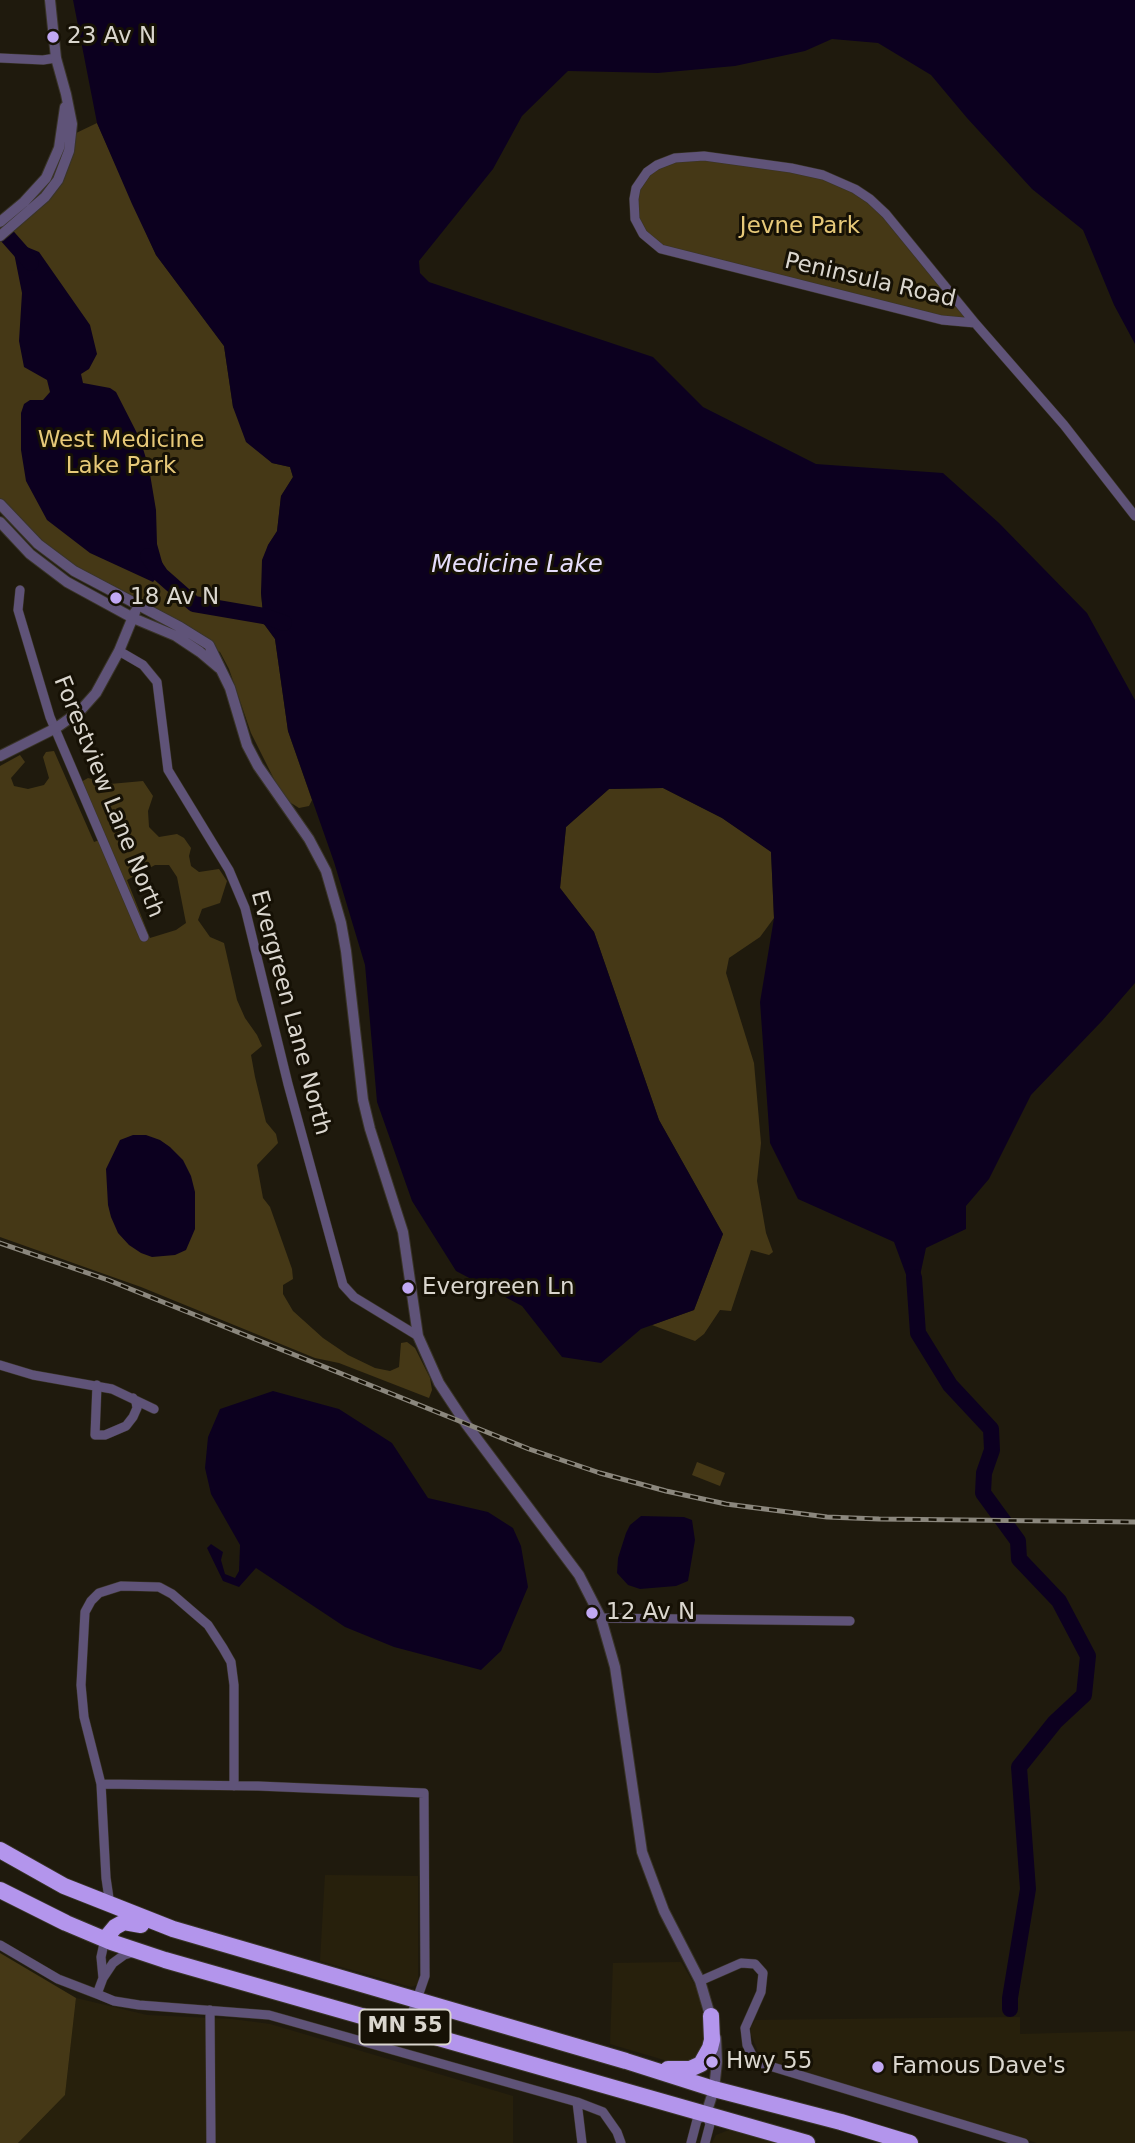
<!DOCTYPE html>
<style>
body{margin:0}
canvas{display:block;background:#1f1a0d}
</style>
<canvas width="1135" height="2143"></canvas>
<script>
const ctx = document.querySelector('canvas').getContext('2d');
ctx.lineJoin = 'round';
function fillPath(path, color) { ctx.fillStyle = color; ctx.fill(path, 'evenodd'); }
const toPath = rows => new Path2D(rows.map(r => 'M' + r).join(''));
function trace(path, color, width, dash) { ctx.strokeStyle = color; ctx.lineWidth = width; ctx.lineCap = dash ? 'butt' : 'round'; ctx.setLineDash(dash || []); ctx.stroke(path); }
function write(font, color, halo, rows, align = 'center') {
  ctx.font = font + ' "DejaVu Sans",sans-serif'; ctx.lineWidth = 6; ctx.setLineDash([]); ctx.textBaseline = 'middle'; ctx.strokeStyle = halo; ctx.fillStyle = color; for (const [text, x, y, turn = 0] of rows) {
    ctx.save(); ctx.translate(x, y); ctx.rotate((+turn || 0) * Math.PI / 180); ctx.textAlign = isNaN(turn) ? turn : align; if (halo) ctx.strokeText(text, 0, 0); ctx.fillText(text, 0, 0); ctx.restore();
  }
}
fillPath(toPath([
 [325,1875,418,1876,418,1982,417,1985,411,1987,320,1961],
 [681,1962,699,1992,706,2037,698,2059,681,2065,610,2044,613,1963],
 [76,1998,147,2015,232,2019,270,2024,513,2096,513,2143,18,2143,65,2095],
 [1020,2017,1020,2034,1135,2031,1135,2143,1037,2143,768,2061,760,2056,751,2035,751,2027,755,2020],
 [729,2130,775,2143,712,2143,716,2135]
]), '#27200c');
fillPath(toPath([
 [97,123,156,255,224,346,233,407,272,463,290,467,293,477,281,496,277,532,268,545,261,593,264,624,275,639,288,731,312,800,309,806,299,808,288,801,277,785,251,733,229,669,220,652,74,571,0,502,0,236,45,197,72,135],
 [689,156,823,175,870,199,975,323,958,323,681,256,643,234,634,199,657,165],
 [54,751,94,842,105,838,81,782,88,778,110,784,143,781,153,796,148,811,149,827,159,837,177,834,184,838,191,848,189,856,191,866,199,872,219,869,227,881,220,903,202,909,198,920,210,937,224,943,237,1000,245,1018,257,1035,262,1046,251,1055,255,1077,266,1122,276,1134,278,1143,257,1165,263,1198,270,1207,292,1269,293,1279,283,1285,283,1294,293,1311,323,1338,348,1355,375,1368,390,1371,399,1367,401,1343,407,1342,415,1348,430,1378,432,1390,429,1398,339,1363,315,1358,141,1287,0,1237,0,766,20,755,25,762,11,778,14,786,28,789,44,785,49,778,43,757,46,752],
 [155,865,169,865,177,877,186,923,176,930,150,938,127,880],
 [663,788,722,818,771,851,774,918,760,937,729,958,726,973,754,1063,761,1143,757,1181,766,1233,773,1252,769,1255,751,1250,731,1311,720,1310,704,1334,695,1341,652,1325,694,1310,723,1234,659,1120,594,932,560,888,566,827,609,789],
 [697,1462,725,1473,720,1486,692,1475],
 [0,1953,76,1998,65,2095,18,2143,0,2143]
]), '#453816');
fillPath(toPath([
 [73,0,1135,0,1135,344,1114,305,1083,230,1032,189,967,118,931,75,878,43,832,39,805,51,735,66,658,73,568,71,522,116,493,169,419,261,420,273,429,282,653,357,703,407,816,464,943,473,999,523,1087,613,1135,700,1135,983,1102,1021,1031,1095,989,1179,966,1206,966,1229,926,1248,915,1299,894,1242,798,1199,770,1143,760,1002,774,918,771,852,722,818,663,788,609,789,566,827,560,888,594,932,659,1120,723,1234,694,1310,641,1329,601,1363,562,1357,522,1306,456,1271,412,1201,377,1102,365,965,334,862,288,731,275,639,264,624,261,593,262,560,268,545,277,531,281,496,293,477,290,467,272,463,246,442,233,407,224,346,156,255,132,204,97,123],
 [22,245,39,252,90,325,97,354,89,369,81,374,83,383,110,388,116,392,140,439,149,468,156,510,157,544,164,569,153,582,90,553,47,520,26,481,21,450,21,413,24,404,30,400,43,400,50,392,47,380,24,367,19,341,22,293,14,253],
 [133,1135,146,1135,160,1140,170,1147,183,1160,191,1176,195,1192,195,1229,186,1250,175,1255,152,1257,141,1253,129,1245,118,1233,111,1217,108,1205,106,1169,120,1140],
 [273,1391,339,1409,392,1443,428,1498,488,1512,513,1528,521,1546,528,1587,501,1651,481,1670,394,1647,345,1627,256,1568,239,1587,223,1581,207,1548,211,1544,223,1552,221,1560,225,1574,235,1578,239,1571,240,1545,211,1494,205,1468,208,1437,220,1409],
 [641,1516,684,1517,692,1520,695,1540,688,1581,676,1586,640,1589,628,1585,617,1573,618,1558,626,1533,630,1525]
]), '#0c001f');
trace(toPath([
 [0,228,31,263],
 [148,556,161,575,194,604,264,616,284,623],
 [914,1277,918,1333,950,1385,991,1429,992,1450,984,1473,983,1493,1018,1541,1019,1559,1059,1601,1088,1656,1084,1695,1055,1722,1019,1767,1028,1889,1010,1998,1010,2009]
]), '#0c001f', 16);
const minor = toPath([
 [0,58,43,60,56,58],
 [975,323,942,320,661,249,643,234,635,219,634,199,636,188,647,172,657,165,675,158,704,156,791,168,823,175,855,189,870,199,886,214,975,323,1064,425,1135,516],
 [20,590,18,610,50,717,144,937],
 [119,651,143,665,157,682,168,770,229,870,245,908,288,1084,343,1285,354,1297,418,1336],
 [0,1365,33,1375,112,1389,154,1409],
 [97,1385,95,1435,105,1435,126,1426,133,1417,137,1408,136,1402,133,1398],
 [601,1618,850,1621],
 [101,1784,258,1786,424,1793,425,1976,407,2028],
 [110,1905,106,1878,101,1784,84,1717,81,1685,85,1612,91,1601,99,1593,121,1586,159,1587,172,1594,208,1625,223,1648,231,1662,234,1685,234,1786],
 [0,1945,58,1979,97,1994,103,1978,113,1963,124,1955,135,1952],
 [103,1978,101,1957,105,1939],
 [700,1981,741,1963,755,1964,763,1973,761,1992,745,2028,747,2045,753,2057,763,2064,1024,2143],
 [97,1994,114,2001,139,2005,269,2015,577,2102,603,2112,617,2132,621,2143],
 [210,2010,211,2143],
 [577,2102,582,2143],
 [691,2143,697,2120,706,2114,710,2124,705,2143]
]);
const tertiary = toPath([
 [0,222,24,202,46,178,59,148,65,107],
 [0,236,45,197,58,180,69,151,72,124,66,94,56,58,50,0],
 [0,504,38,544,74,571,180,627,209,645,230,688,247,745,258,766,309,839,326,871,341,923,346,951,363,1100,370,1129,403,1232,418,1336,439,1383,466,1424,579,1575,601,1618,615,1667,642,1852,664,1911,700,1981,712,2022],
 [0,522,30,554,67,582,133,618,176,636,200,652,219,668],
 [0,756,56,728,80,711,96,693,119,651,135,612],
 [706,2114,714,2089,717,2062,716,2038]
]);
const trunk = toPath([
 [0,1850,64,1886,173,1929,626,2061,714,2089,841,2122,910,2143],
 [0,1890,66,1923,111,1942,165,1960,807,2143],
 [105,1939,115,1927,124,1922,141,1925],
 [668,2069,690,2069,701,2064,710,2048,712,2040,711,2016]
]);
trace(minor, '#393428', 10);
trace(tertiary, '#393428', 12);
trace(trunk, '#393428', 18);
trace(minor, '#5f5378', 9);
trace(tertiary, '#5f5378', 10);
trace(trunk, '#b395ec', 16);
const rail = toPath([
 [0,1243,108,1280,529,1449,600,1473,666,1491,726,1504,827,1517,879,1519,1135,1522]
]);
trace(rail, '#8b877d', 5);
trace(rail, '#161105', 2.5, [8]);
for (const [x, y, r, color] of [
 [53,37,7,"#c1a8f3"],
 [116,598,7,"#c1a8f3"],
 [408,1288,7,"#c1a8f3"],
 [592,1613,7,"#c1a8f3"],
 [712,2062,7,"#c1a8f3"],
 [878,2067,7,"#c1a8f3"]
]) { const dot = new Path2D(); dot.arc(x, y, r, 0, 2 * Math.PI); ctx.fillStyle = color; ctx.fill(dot); trace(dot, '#161105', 2.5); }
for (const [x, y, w] of [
 [405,2027,91]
]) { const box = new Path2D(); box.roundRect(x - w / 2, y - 17.5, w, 35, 5); ctx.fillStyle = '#161105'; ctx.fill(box); trace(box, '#dad6ce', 2); }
write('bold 21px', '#dad6ce', null, [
 ["MN 55",405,2027]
]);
write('23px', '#dad6ce', '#161105', [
 ["23 Av N",67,37],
 ["18 Av N",130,598],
 ["Evergreen Ln",422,1288],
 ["12 Av N",606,1613],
 ["Hwy 55",726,2062],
 ["Famous Dave's",892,2067]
], 'left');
write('23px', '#e7c979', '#161105', [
 ["Jevne Park",800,227],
 ["West Medicine",121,441],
 ["Lake Park",121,467]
]);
write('23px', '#dad6ce', '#161105', [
 ["Peninsula Road",870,281,13],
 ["Forestview Lane North",108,797,68],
 ["Evergreen Lane North",290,1013,75]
]);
write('italic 24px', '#e6ddfb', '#161105', [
 ["Medicine Lake",517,566]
]);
</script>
